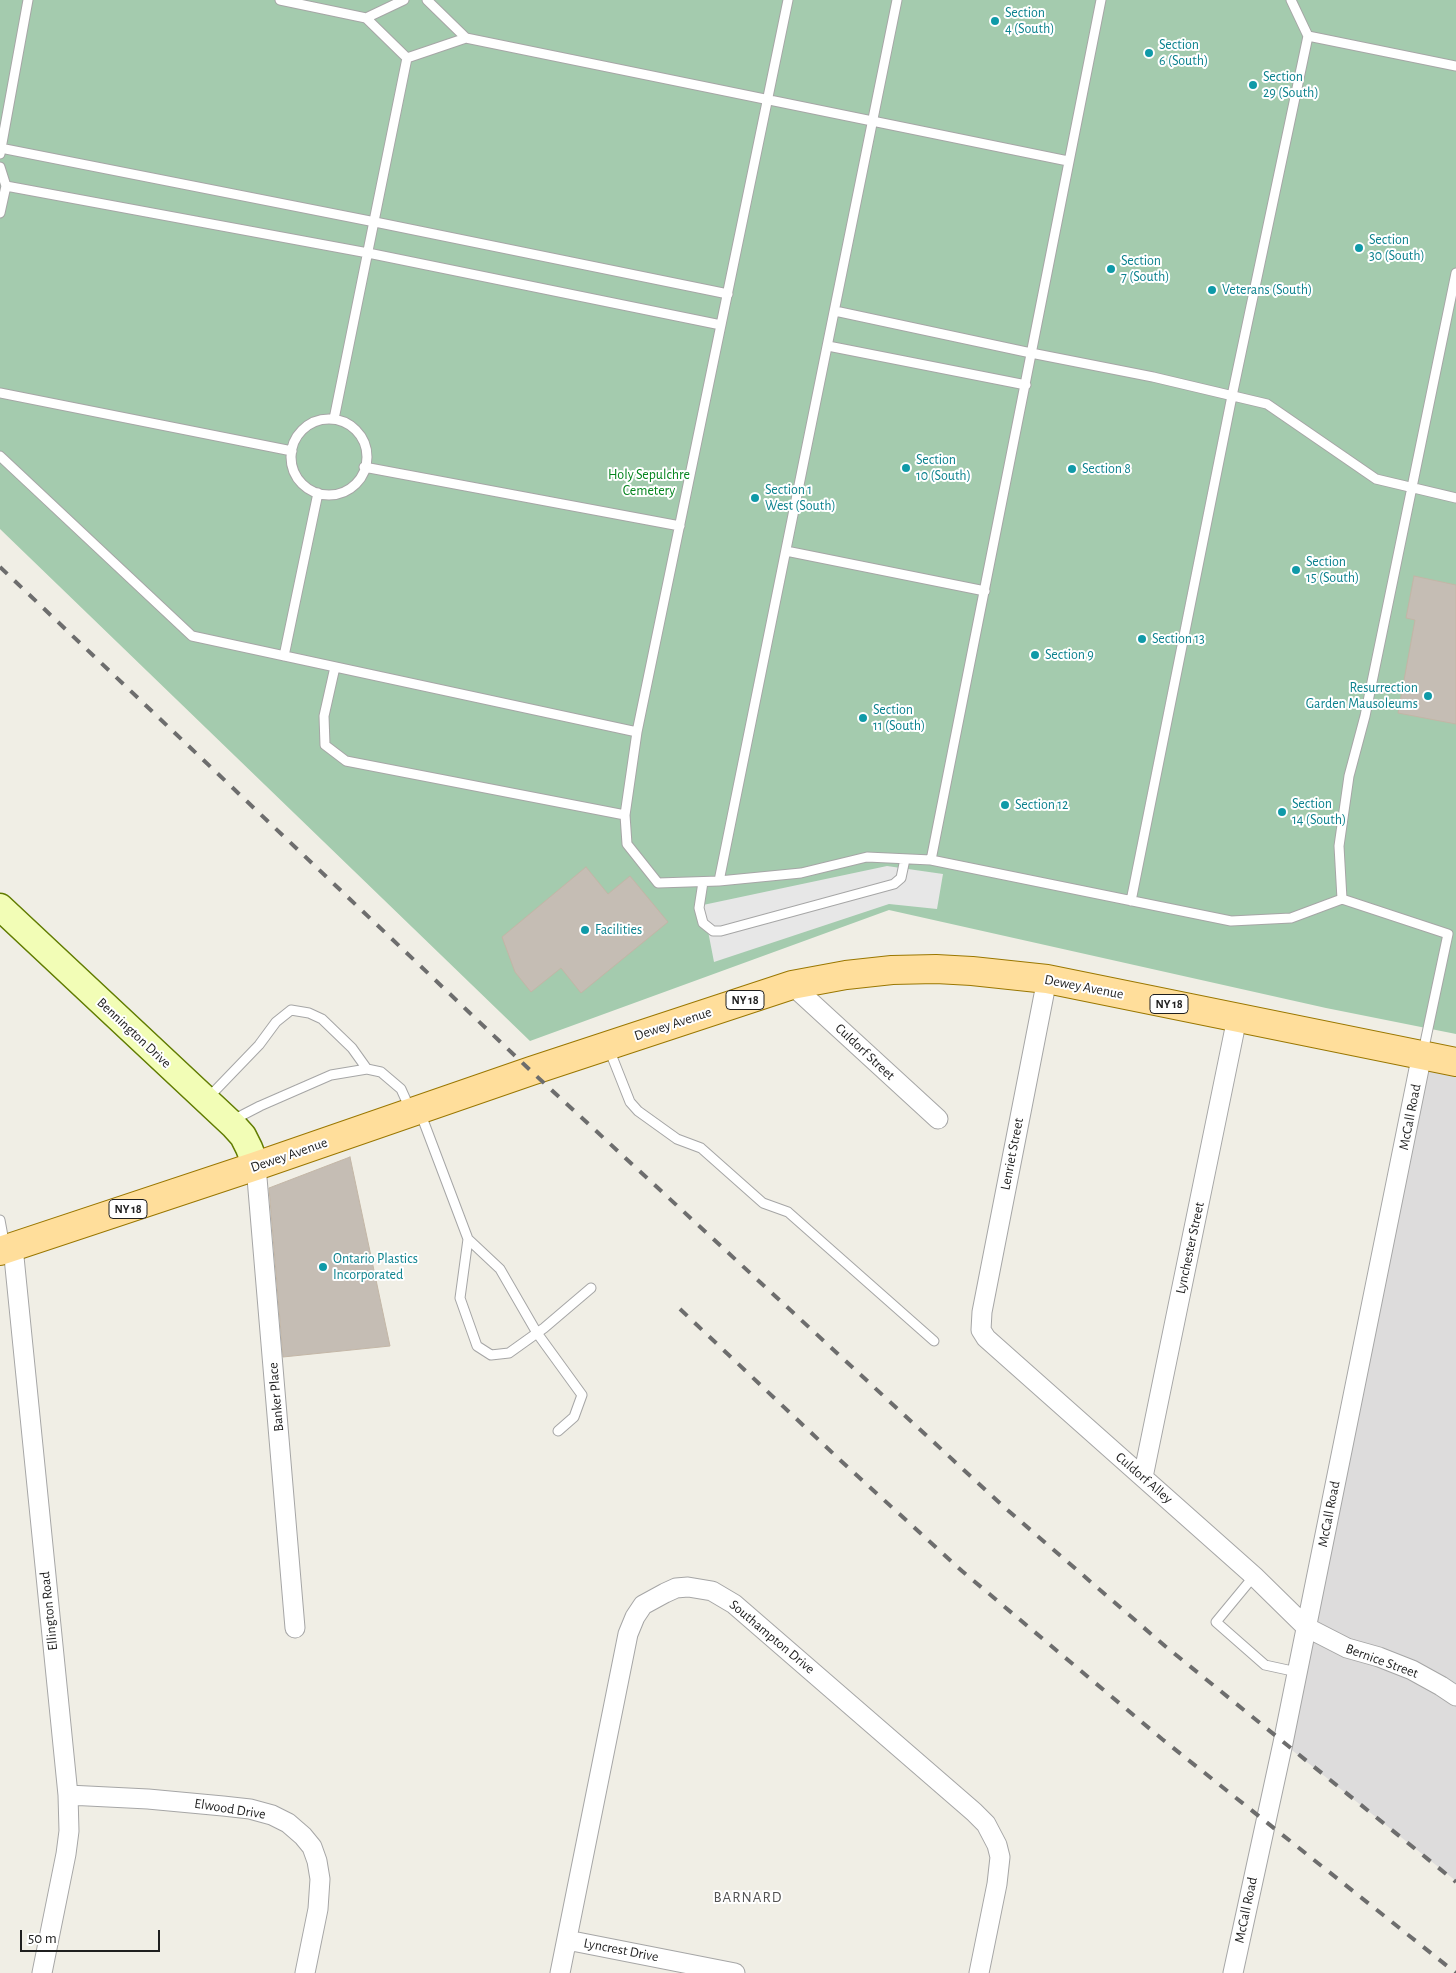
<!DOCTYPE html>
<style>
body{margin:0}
#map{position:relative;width:1456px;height:1973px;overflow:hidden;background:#f0eee5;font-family:"Alegreya Sans",sans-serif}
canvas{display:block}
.scale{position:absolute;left:20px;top:1930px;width:140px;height:22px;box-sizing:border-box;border:2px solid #1f1f1f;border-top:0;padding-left:6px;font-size:15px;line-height:18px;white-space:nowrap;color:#1f1f1f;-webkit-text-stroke:4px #fff;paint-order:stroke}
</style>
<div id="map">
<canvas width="1456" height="1973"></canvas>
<div class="scale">50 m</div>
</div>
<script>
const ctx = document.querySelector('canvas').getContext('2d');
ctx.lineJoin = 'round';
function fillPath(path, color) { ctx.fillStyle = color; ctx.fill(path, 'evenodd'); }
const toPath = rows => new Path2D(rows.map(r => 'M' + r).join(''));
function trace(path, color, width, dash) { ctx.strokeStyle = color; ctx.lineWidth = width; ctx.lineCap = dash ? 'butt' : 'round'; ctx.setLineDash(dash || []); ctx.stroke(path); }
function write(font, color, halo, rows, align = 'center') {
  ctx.font = font + ' "Alegreya Sans",sans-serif'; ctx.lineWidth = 4; ctx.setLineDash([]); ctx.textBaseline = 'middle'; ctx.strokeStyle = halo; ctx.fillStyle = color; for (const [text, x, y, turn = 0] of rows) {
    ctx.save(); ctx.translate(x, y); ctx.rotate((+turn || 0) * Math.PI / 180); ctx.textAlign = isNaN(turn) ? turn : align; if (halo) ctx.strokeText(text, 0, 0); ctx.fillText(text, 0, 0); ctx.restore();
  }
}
fillPath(toPath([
 [1429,1057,1456,1062,1456,1881,1283,1743]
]), '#dddcdc');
fillPath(toPath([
 [0,0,1456,0,1456,1034,1326,1008,889,910,530,1041,0,529]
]), '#a4cbae');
fillPath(toPath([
 [887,866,943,874,937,909,889,904,714,962,703,905]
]), '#e7e7e7');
const building = toPath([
 [1414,576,1456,585,1456,724,1398,713,1415,620,1406,618,1414,576],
 [586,867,608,894,630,876,668,922,581,993,561,968,531,992,515,972,502,937,586,867],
 [350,1157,390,1346,283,1357,269,1188,350,1157]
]);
fillPath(building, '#c5bdb4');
trace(building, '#c3b6a6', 1);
const lane = toPath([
 [280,0,366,18],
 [404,0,366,18,407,58],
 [788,0,637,732,625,815,627,844,658,883,719,881,801,873,867,857,931,860,1231,921,1291,918,1342,899,1448,934,1423,1052],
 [1308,36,1456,66],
 [466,38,1068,161],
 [407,58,466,38,427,0],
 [0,148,375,222,728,294],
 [0,154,28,0],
 [0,167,6,186,0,213],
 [6,186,368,253,721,325],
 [835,311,1031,353,1153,377,1267,404,1376,479,1456,498],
 [828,346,1026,385],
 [0,393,292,451],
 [334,419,407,58],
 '291 457a38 38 0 1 1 76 0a38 38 0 1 1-76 0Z',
 [0,456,192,636,637,732],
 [364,467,680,526],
 [786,551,985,591],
 [284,656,318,493],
 [335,667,324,716,325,745,346,761,625,815],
 [931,860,1101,0],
 [719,881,897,0],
 [703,882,699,908,703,923,713,931,721,931,894,884,901,878,905,859],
 [1342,899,1339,846,1349,776,1365,716,1456,273],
 [1131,901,1232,396,1308,36,1291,0],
 [609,1049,630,1102,638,1111,677,1139,701,1148,763,1203,788,1212,934,1341],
 [207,1099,259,1045,276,1022,291,1010,309,1013,322,1019,352,1048,367,1069],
 [420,1112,468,1239,460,1298,477,1346,491,1355,509,1353,544,1328,591,1288],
 [231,1121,260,1106,331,1075,367,1069,381,1072,401,1089,410,1109],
 [0,1220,5,1247],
 [468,1239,500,1269,537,1333,582,1395,574,1417,558,1431],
 [1254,1576,1216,1622,1265,1665,1297,1672]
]);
const street = toPath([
 [1047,979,982,1312,981,1330,986,1338,1254,1576,1306,1627,1347,1648,1379,1657,1412,1670,1441,1686,1456,1696],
 [792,985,938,1119],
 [256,1166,295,1628],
 [13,1247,68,1795,69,1831,66,1854,42,1973],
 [1143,1477,1237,1018],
 [68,1795,148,1799,223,1806,250,1809,272,1815,288,1823,303,1836,312,1847,317,1861,320,1879,318,1909,305,1973],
 [567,1940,735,1973],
 [560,1973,628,1634,635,1617,643,1605,665,1593,676,1588,688,1587,712,1591,734,1604,974,1812,986,1824,997,1845,1000,1857,997,1884,979,1973],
 [1233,1973,1283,1743,1422,1054]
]);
const secondary = toPath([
 [0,907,234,1126,243,1136,249,1148,256,1166]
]);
const primary = toPath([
 [0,1251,256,1166,531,1071,792,985,846,975,892,970,936,969,972,971,1047,979,1456,1062]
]);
trace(lane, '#a6a6a6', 11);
trace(street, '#a6a6a6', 21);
trace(secondary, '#617c00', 29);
trace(primary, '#9a7700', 30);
trace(lane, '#fff', 9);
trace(street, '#fff', 19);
trace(secondary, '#f2fdb6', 26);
trace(primary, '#ffde9b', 28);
trace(toPath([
 [0,567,531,1071,1004,1507,1165,1646,1456,1882],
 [680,1309,840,1460,962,1571,1162,1739,1456,1973]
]), '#6d6d6d', 4, [10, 10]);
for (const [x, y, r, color] of [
 [995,21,5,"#0f9aa8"],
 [1149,53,5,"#0f9aa8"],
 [1253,85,5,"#0f9aa8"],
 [1359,248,5,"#0f9aa8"],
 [1111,269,5,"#0f9aa8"],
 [1212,290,5,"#0f9aa8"],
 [906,468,5,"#0f9aa8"],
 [1072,469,5,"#0f9aa8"],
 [755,498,5,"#0f9aa8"],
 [1296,570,5,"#0f9aa8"],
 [1142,639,5,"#0f9aa8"],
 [1035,655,5,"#0f9aa8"],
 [1428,696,5,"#0f9aa8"],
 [863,718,5,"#0f9aa8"],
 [1005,805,5,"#0f9aa8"],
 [1282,812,5,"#0f9aa8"],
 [585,930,5,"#0f9aa8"],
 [323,1267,5,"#0f9aa8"]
]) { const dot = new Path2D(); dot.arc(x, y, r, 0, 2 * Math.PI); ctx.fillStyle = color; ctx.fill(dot); trace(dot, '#fff', 2); }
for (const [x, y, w] of [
 [745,1000,38],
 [1169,1004,38],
 [128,1209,38]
]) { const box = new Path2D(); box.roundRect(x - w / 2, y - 9.5, w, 19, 4); ctx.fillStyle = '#fff'; ctx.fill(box); trace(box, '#1f1f1f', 1); }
write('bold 12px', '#1f1f1f', null, [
 ["NY 18",745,1000],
 ["NY 18",1169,1004],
 ["NY 18",128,1209]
]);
write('14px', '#0d838f', '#fff', [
 ["Section",1005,13],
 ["4 (South)",1005,29],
 ["Section",1159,45],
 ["6 (South)",1159,61],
 ["Section",1263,77],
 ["29 (South)",1263,93],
 ["Section",1369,240],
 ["30 (South)",1369,256],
 ["Section",1121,261],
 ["7 (South)",1121,277],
 ["Veterans (South)",1222,290],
 ["Section",916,460],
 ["10 (South)",916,476],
 ["Section 8",1082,469],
 ["Section 1",765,490],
 ["West (South)",765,506],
 ["Section",1306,562],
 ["15 (South)",1306,578],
 ["Section 13",1152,639],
 ["Section 9",1045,655],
 ["Resurrection",1418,688,"right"],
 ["Garden Mausoleums",1418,704,"right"],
 ["Section",873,710],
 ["11 (South)",873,726],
 ["Section",1292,804],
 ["14 (South)",1292,820],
 ["Section 12",1015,805],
 ["Facilities",595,930],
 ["Ontario Plastics",333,1259],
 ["Incorporated",333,1275]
], 'left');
write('14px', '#05841e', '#fff', [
 ["Holy Sepulchre",649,475],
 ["Cemetery",649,491]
]);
write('14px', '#1f1f1f', '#fff', [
 ["Dewey Avenue",1084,987,11],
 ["Dewey Avenue",673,1024,-18],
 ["Bennington Drive",134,1033,43],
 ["Culdorf Street",865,1052,43],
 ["McCall Road",1410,1117,-79],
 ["Lenriet Street",1012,1154,-79],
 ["Dewey Avenue",289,1155,-19],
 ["Lynchester Street",1190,1248,-78],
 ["Banker Place",276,1397,-95],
 ["Culdorf Alley",1144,1478,41],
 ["McCall Road",1329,1514,-79],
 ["Ellington Road",49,1611,-96],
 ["Southampton Drive",772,1637,40],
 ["Bernice Street",1382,1661,20],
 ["Elwood Drive",230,1809,9],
 ["McCall Road",1246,1910,-78],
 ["Lyncrest Drive",621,1950,11]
]);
ctx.letterSpacing = '1px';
write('15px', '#525252', '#fff', [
 ["BARNARD",748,1897]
]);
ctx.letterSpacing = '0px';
</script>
